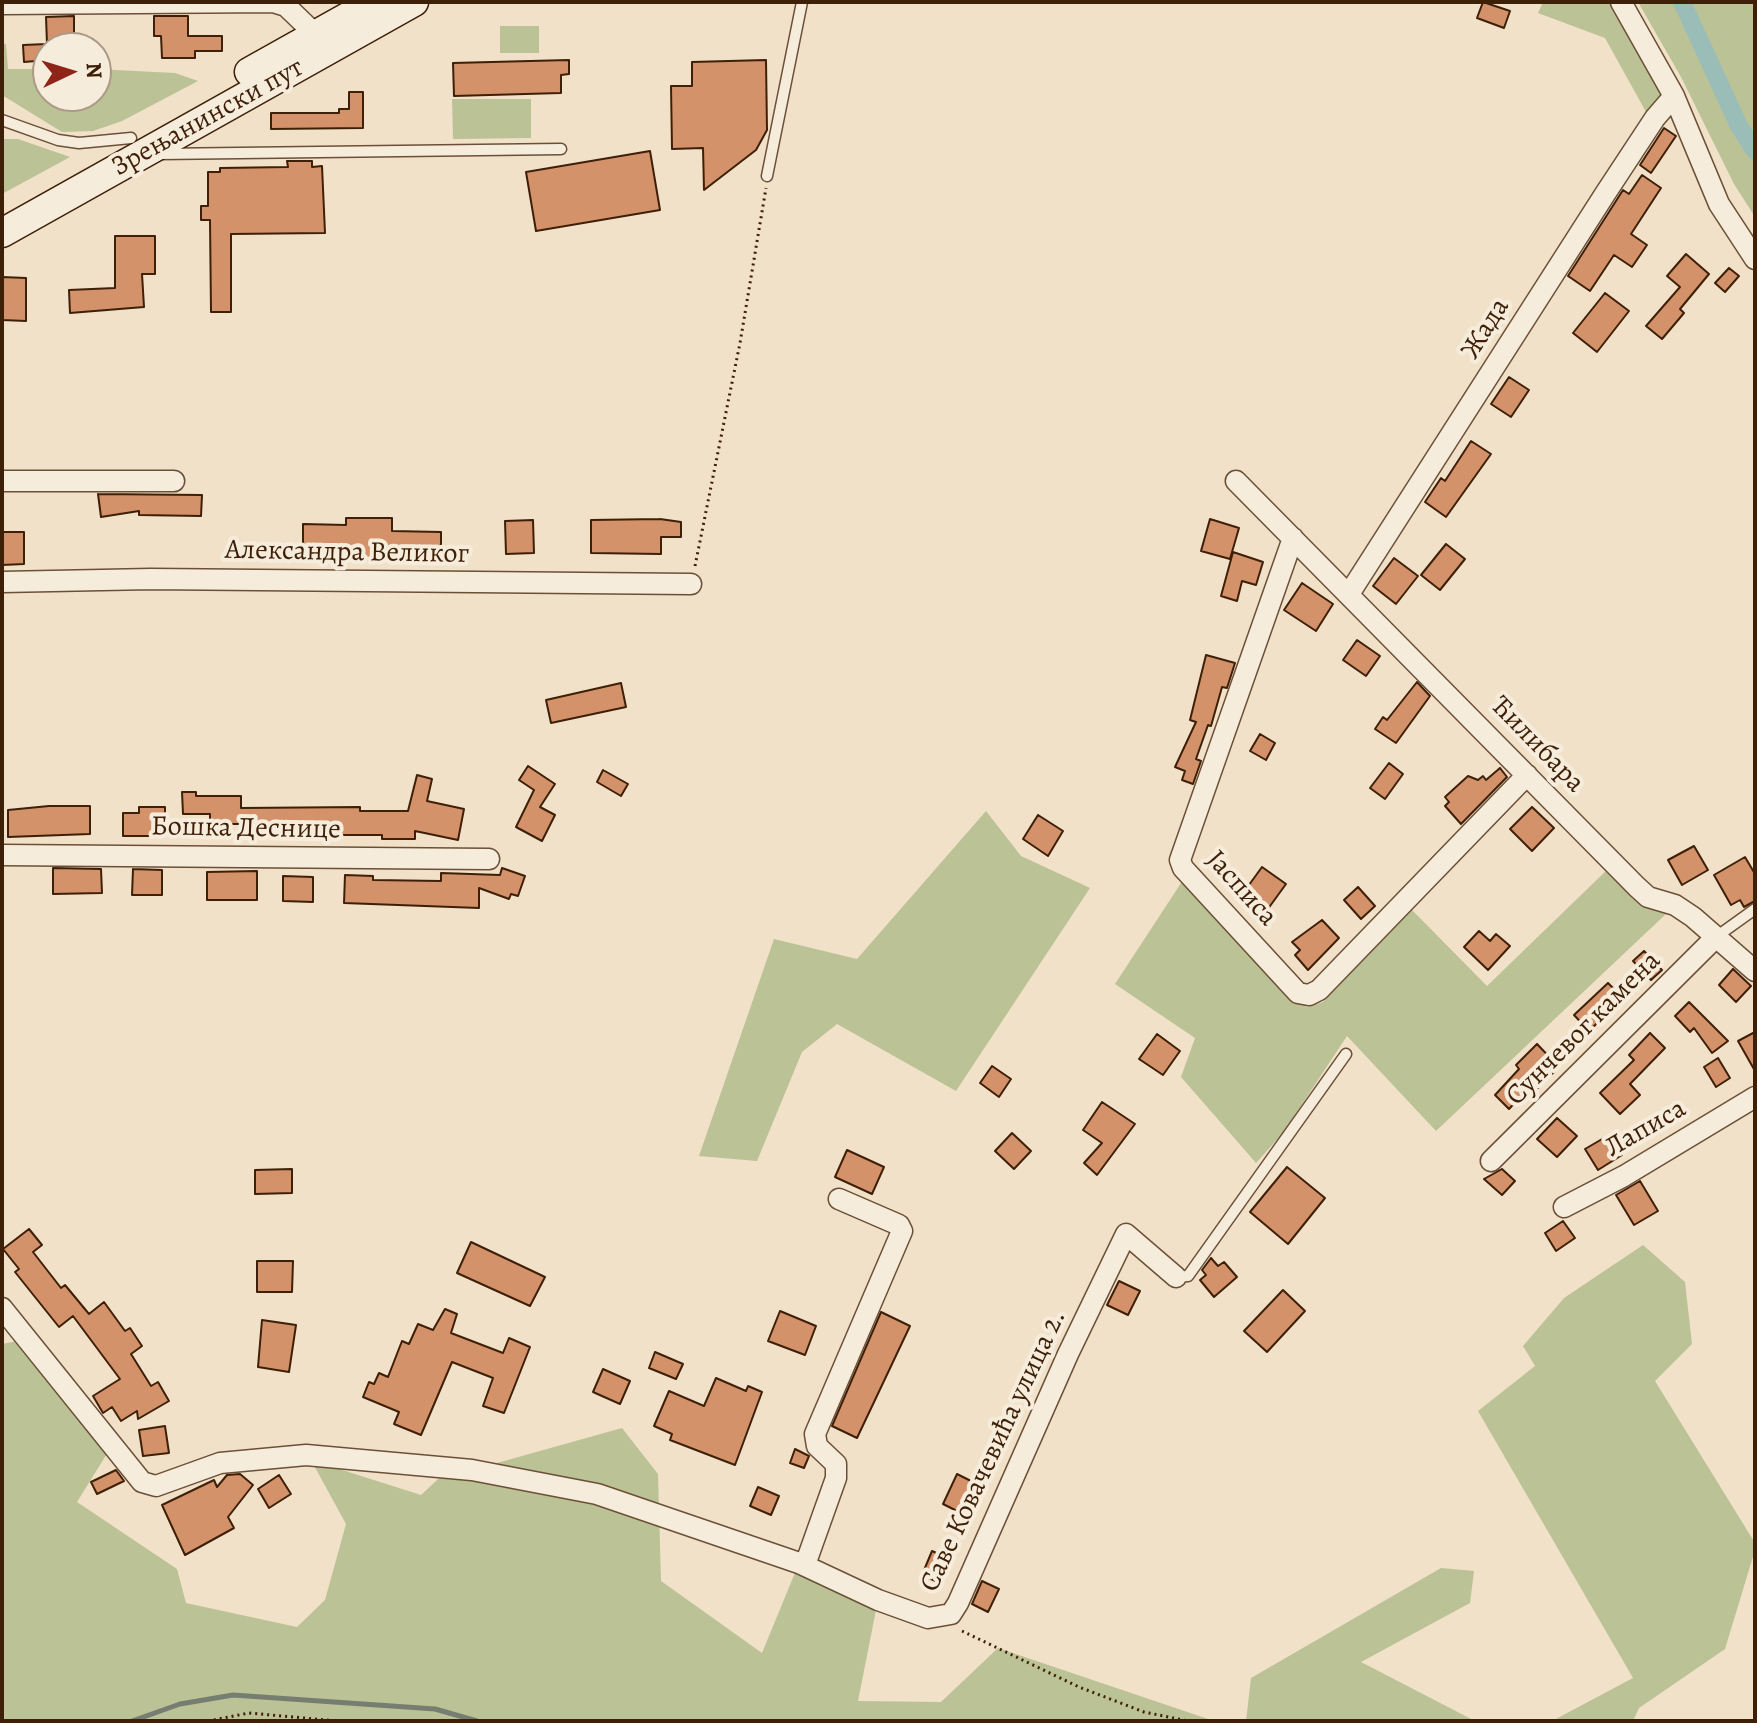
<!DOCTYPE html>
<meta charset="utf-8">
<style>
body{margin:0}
#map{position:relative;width:1757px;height:1723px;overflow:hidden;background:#f1e1c8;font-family:Alegreya,serif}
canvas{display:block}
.frame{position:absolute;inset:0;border:4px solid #3e1f07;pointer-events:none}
.north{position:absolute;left:32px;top:32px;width:80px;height:80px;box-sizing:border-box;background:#f6ecdb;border:2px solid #ac9a86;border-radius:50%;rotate:86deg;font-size:22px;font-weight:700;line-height:32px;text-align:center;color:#3e1f07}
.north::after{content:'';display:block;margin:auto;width:28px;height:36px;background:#8f2418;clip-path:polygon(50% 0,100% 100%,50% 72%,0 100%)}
</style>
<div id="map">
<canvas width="1757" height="1723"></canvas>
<div class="frame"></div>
<div class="north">N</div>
</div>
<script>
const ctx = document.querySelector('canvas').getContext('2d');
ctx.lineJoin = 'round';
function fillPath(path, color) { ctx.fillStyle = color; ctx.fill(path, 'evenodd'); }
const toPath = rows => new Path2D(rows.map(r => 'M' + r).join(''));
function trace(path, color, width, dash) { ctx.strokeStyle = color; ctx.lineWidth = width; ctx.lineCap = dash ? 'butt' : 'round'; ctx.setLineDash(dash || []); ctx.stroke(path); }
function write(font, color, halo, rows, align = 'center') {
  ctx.font = font + ' Alegreya,serif'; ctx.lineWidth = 8; ctx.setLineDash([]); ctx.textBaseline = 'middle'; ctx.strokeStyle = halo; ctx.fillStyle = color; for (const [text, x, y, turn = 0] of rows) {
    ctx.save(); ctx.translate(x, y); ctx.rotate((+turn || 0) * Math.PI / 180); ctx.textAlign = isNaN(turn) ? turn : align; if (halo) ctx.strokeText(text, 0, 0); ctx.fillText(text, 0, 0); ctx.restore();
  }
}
fillPath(toPath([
 [1543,2,1612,2,1665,90,1646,112,1605,38,1538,13],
 [1638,2,1755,2,1755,217,1734,184,1681,77],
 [500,26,539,26,539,53,500,53],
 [2,44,6,44,8,69,48,69,48,96,96,96,96,69,175,73,198,81,122,121,93,131,62,132,2,95],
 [452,99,531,99,531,138,453,139],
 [2,139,18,139,70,157,2,194],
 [986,811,1021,856,1090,888,956,1091,837,1024,802,1052,757,1161,699,1156,774,939,857,959],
 [1610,867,1651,907,1667,913,1436,1131,1347,1036,1283,1133,1256,1163,1181,1077,1195,1038,1115,984,1183,880,1285,990,1307,1007,1323,1002,1412,910,1487,986],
 [1643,1245,1685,1282,1692,1344,1655,1381,1755,1543,1755,1550,1725,1649,1639,1708,1633,1721,1552,1721,1633,1678,1478,1411,1535,1366,1523,1346,1564,1298],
 [27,1339,113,1444,77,1502,177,1569,186,1603,297,1627,325,1600,346,1524,311,1460,421,1495,450,1468,472,1470,622,1428,658,1474,661,1581,762,1653,799,1563,878,1600,858,1701,941,1702,998,1648,1214,1721,2,1721,2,1344],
 [1441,1568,1474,1571,1470,1603,1361,1662,1475,1721,1246,1721,1251,1678]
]), '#bbc295');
trace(toPath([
 [132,1721,180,1704,233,1695,435,1709,477,1721]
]), '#767e71', 5);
trace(toPath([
 [1682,2,1739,126,1755,151]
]), '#9bbdb8', 18);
const building = toPath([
 [1483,2,1510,11,1504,28,1477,18,1483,2],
 [74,16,74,48,48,48,48,60,24,62,23,45,47,44,46,17,74,16],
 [154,16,188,16,188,36,222,36,222,51,195,51,195,58,162,58,161,36,154,36,154,16],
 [569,60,569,74,561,75,561,93,454,96,453,63,569,60],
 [766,60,767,130,756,150,704,190,703,148,672,149,671,86,692,86,692,62,766,60],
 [349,92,363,92,363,128,271,129,271,113,339,113,339,109,349,109,349,92],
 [1664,128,1676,136,1651,173,1640,165,1664,128],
 [650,151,660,210,536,231,526,172,650,151],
 [287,161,312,161,312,167,322,166,325,233,231,234,231,312,211,312,210,220,201,220,201,206,208,206,208,172,220,172,220,168,288,167,287,161],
 [1642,175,1661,188,1631,234,1647,245,1632,267,1614,255,1590,291,1568,276,1623,190,1629,194,1642,175],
 [115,236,155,236,155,274,142,274,144,307,70,313,69,290,115,288,115,236],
 [1686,254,1709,274,1680,309,1684,313,1662,339,1646,326,1680,287,1667,276,1686,254],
 [1729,268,1739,276,1725,292,1715,283,1729,268],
 [2,277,26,278,26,321,2,320,2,277],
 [1605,293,1629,311,1597,352,1573,333,1605,293],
 [1509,377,1529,390,1511,417,1491,404,1509,377],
 [1471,441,1491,454,1446,517,1425,502,1441,478,1445,481,1471,441],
 [98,494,202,495,201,516,139,515,139,511,101,517,98,494],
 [346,518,392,518,392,531,441,532,441,558,346,560,346,545,303,545,303,524,346,525,346,518],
 [660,519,681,522,681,537,661,537,661,554,591,553,591,520,660,519],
 [1210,519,1239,528,1230,559,1201,551,1210,519],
 [533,520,534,553,506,554,505,521,533,520],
 [2,532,24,532,24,564,2,565,2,532],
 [1446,544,1465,559,1440,590,1421,575,1446,544],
 [1233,552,1263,562,1256,585,1242,581,1237,601,1221,596,1233,552],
 [1394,558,1418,576,1396,604,1373,586,1394,558],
 [1302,583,1333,604,1316,631,1284,610,1302,583],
 [1357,640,1380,656,1366,676,1343,660,1357,640],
 [1206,655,1235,663,1227,688,1222,687,1211,726,1208,725,1196,759,1201,761,1193,784,1182,780,1185,771,1175,767,1196,722,1190,720,1206,655],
 [1417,682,1430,696,1396,743,1375,729,1383,717,1387,720,1417,682],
 [621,683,626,707,551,723,546,700,621,683],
 [1260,734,1275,743,1266,760,1250,751,1260,734],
 [1389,763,1403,774,1385,799,1370,788,1389,763],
 [528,766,555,784,540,807,555,815,542,841,516,827,534,790,519,780,528,766],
 [1500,768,1507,777,1461,824,1445,806,1449,802,1445,797,1468,776,1478,780,1483,776,1486,780,1500,768],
 [603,770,628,784,621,796,597,782,603,770],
 [417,775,432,779,427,801,464,809,458,840,415,831,415,839,382,839,382,835,325,835,325,828,265,834,265,824,210,824,210,814,183,814,182,792,196,792,196,796,241,796,241,808,360,807,360,811,408,811,417,775],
 [49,806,90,806,90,834,8,837,8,810,49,806],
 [139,807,165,807,165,836,123,836,123,813,139,813,139,807],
 [1532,807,1554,828,1532,851,1510,829,1532,807],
 [1038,815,1063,831,1048,856,1023,839,1038,815],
 [1694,846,1708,870,1682,885,1668,860,1694,846],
 [1745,857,1755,874,1755,901,1744,907,1740,900,1731,905,1714,875,1745,857],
 [1262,867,1286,884,1265,913,1241,896,1262,867],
 [53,868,101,869,102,893,53,894,53,868],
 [502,868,525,876,518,896,511,894,509,899,479,888,479,908,344,903,345,875,373,876,373,880,441,881,441,873,500,875,502,868],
 [133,869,162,870,162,895,132,895,133,869],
 [257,871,257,900,207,900,207,872,257,871],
 [283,876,313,877,313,902,283,901,283,876],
 [1358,887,1375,906,1361,919,1344,900,1358,887],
 [1322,920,1339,938,1308,970,1295,955,1300,950,1292,942,1322,920],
 [1479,931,1490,941,1496,934,1510,946,1488,970,1464,947,1479,931],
 [1644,951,1662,970,1651,980,1633,961,1644,951],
 [1733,969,1751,986,1736,1002,1719,985,1733,969],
 [1608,983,1623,998,1589,1031,1574,1015,1608,983],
 [1689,1002,1728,1041,1712,1053,1694,1028,1690,1032,1675,1016,1689,1002],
 [1755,1032,1755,1071,1738,1041,1755,1032],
 [1650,1033,1665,1048,1630,1084,1640,1095,1620,1114,1600,1093,1634,1060,1629,1055,1650,1033],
 [1157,1034,1180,1051,1163,1075,1139,1059,1157,1034],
 [1537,1044,1559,1067,1538,1088,1533,1083,1509,1109,1495,1095,1519,1069,1516,1065,1537,1044],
 [1718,1058,1730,1078,1716,1087,1704,1067,1718,1058],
 [992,1066,1011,1079,999,1097,980,1083,992,1066],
 [1102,1102,1135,1124,1097,1175,1084,1163,1102,1143,1083,1130,1102,1102],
 [1557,1118,1577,1136,1557,1157,1537,1139,1557,1118],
 [1012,1133,1031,1151,1014,1169,995,1151,1012,1133],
 [1609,1135,1622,1155,1598,1170,1585,1149,1609,1135],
 [847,1150,884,1167,872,1194,835,1177,847,1150],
 [1287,1167,1325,1198,1288,1244,1250,1212,1287,1167],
 [292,1169,292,1193,255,1194,255,1170,292,1169],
 [1502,1169,1515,1181,1502,1195,1484,1179,1502,1169],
 [1640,1181,1658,1211,1634,1225,1616,1195,1640,1181],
 [1563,1221,1575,1238,1556,1251,1545,1233,1563,1221],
 [29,1229,42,1245,33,1252,61,1288,65,1285,89,1314,104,1302,125,1331,130,1328,142,1346,131,1354,151,1386,158,1382,169,1401,138,1419,137,1411,121,1421,112,1407,103,1413,93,1396,120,1379,73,1316,59,1327,15,1272,19,1269,3,1249,29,1229],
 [471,1242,545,1277,530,1306,457,1273,471,1242],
 [1211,1258,1218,1266,1224,1262,1237,1277,1214,1297,1200,1280,1206,1275,1202,1270,1211,1258],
 [257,1261,293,1261,292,1292,257,1292,257,1261],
 [1119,1281,1140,1291,1128,1315,1107,1305,1119,1281],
 [1283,1290,1305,1311,1267,1352,1244,1331,1283,1290],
 [445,1309,457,1314,451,1333,503,1353,509,1338,530,1347,504,1413,483,1406,493,1378,452,1362,421,1435,394,1424,399,1412,363,1397,369,1382,374,1384,379,1373,388,1377,402,1341,409,1344,418,1324,433,1330,445,1309],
 [780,1311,816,1326,805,1355,768,1341,780,1311],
 [881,1312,910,1326,857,1438,832,1426,881,1312],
 [262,1320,296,1325,289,1372,258,1367,262,1320],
 [655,1352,683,1364,676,1379,649,1368,655,1352],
 [603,1369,630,1381,620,1404,593,1392,603,1369],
 [716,1378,746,1391,748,1386,762,1392,735,1465,670,1440,672,1434,654,1426,669,1391,704,1406,716,1378],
 [165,1426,169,1453,143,1456,139,1430,165,1426],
 [795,1449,809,1456,804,1468,790,1463,795,1449],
 [116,1470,124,1481,97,1494,91,1482,116,1470],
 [240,1474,253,1485,228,1517,234,1528,185,1555,162,1505,214,1480,217,1487,227,1475,240,1474],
 [957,1474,981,1486,967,1516,943,1504,957,1474],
 [279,1475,291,1494,269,1508,258,1489,279,1475],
 [758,1487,779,1496,771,1515,750,1506,758,1487],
 [932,1551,950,1559,940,1583,922,1575,932,1551],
 [982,1581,999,1589,988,1612,972,1604,982,1581]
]);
fillPath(building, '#d4926b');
trace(building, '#3e1f07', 2);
const service = toPath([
 [2,120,58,140,79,143,131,138],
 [159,154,561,149],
 [767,176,802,2],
 [1716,937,1755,909],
 [1176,1277,1188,1276,1346,1054]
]);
const minor = toPath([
 [1621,2,1674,96,1719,204,1755,259],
 [2,4,273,2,286,6,315,34],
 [2,481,174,481],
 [1236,481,1637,887,1648,897,1675,905,1693,917,1755,971],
 [1293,538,1180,860,1183,868,1298,993,1309,995,1319,990,1527,775],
 [2,582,151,579,691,584],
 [1349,594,1605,194,1655,118,1674,96],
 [2,855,489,859],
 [1491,1161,1716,937],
 [1564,1207,1624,1176,1755,1097],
 [2,1308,142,1482,156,1486,220,1463,306,1455,472,1470,597,1494,799,1563,878,1600,928,1618,951,1614,958,1603,1068,1354,1126,1234,1176,1277],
 [805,1565,836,1478,836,1464,817,1446,815,1434,902,1231,899,1225,839,1199]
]);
const secondary = toPath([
 [249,72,374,2],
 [2,233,414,2]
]);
trace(service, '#6b5037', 13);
trace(minor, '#6b5037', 23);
trace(secondary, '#3e1f07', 31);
trace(toPath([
 [695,566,740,343,766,188],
 [962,1631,1079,1687,1144,1712,1188,1721],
 [208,1721,249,1713,337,1721]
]), '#3e1f07', 3, [2, 4]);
trace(service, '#f6ecdb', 10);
trace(minor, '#f6ecdb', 20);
trace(secondary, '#f6ecdb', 28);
write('28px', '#3e1f07', '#f6ecdb', [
 ["Зрењанински пут",208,118,-29],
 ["Жада",1486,329,-58],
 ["Александра Великог",347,553,1],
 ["Ћилибара",1537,745,46],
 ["Бошка Деснице",246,829,1],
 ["Јасписа",1241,889,48],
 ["Сунчевог камена",1584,1029,-45],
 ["Лаписа",1646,1129,-30],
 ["Саве Ковачевића улица 2.",994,1451,-65]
]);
</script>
